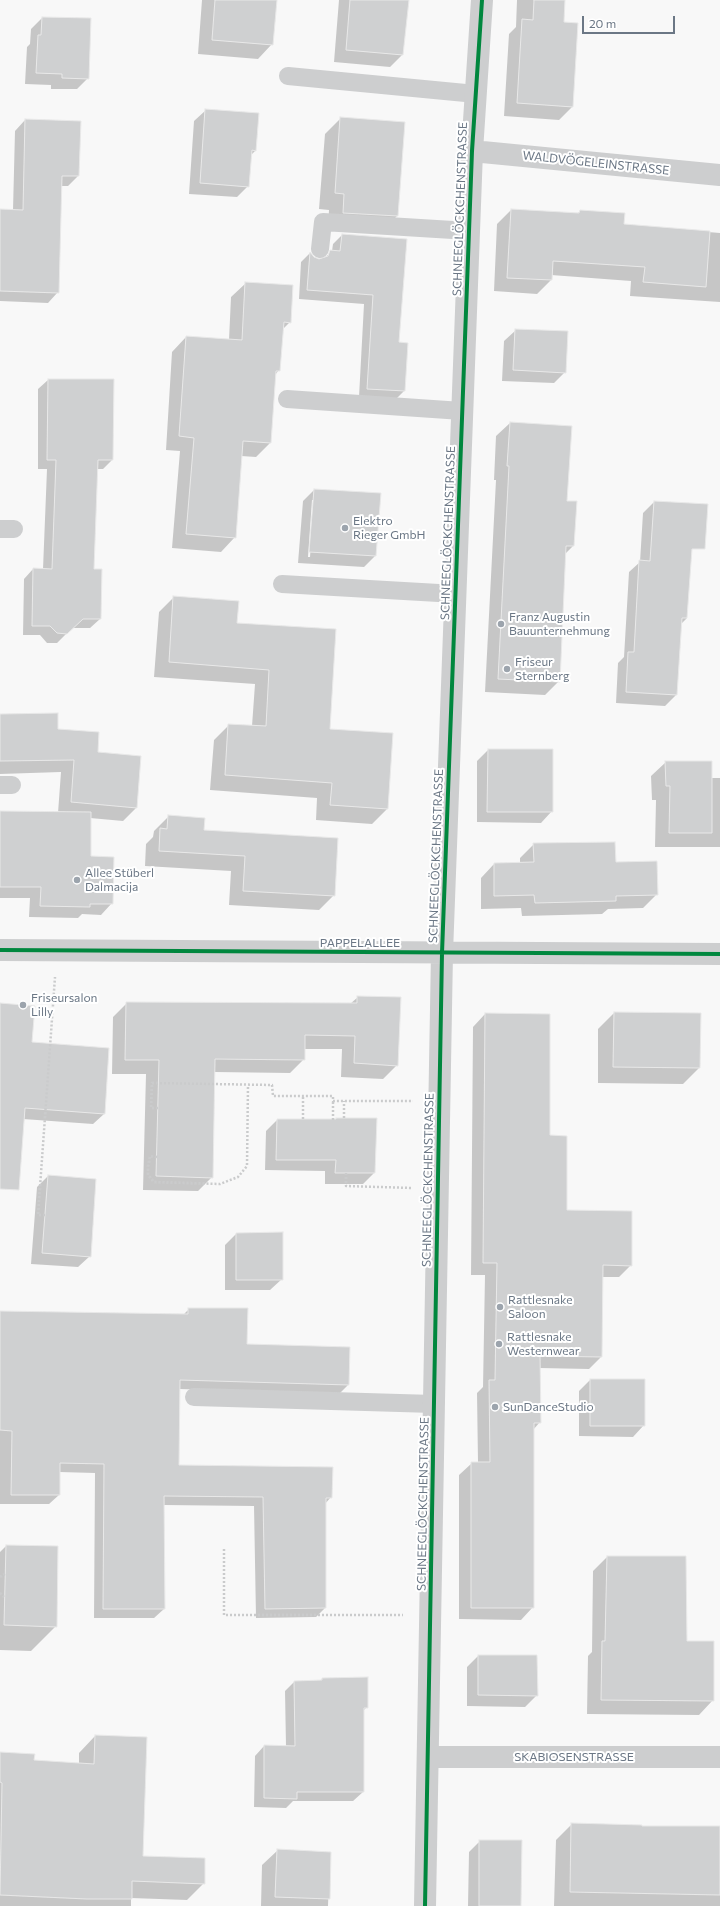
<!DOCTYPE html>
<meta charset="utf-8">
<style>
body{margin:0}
#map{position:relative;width:720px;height:1906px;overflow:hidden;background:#f8f8f8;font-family:Commissioner,sans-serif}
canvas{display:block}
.scale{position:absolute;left:582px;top:16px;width:93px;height:18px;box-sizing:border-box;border:2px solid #6b7785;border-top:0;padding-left:5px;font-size:12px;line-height:14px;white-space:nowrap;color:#6b7785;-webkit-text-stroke:3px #fff;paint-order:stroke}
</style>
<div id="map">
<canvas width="720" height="1906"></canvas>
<div class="scale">20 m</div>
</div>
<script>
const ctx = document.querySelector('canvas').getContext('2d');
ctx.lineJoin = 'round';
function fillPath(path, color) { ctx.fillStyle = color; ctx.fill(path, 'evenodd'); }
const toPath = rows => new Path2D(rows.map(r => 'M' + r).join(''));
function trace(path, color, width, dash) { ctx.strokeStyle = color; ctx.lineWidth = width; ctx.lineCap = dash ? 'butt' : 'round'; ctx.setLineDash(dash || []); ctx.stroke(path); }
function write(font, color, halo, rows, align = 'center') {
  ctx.font = font + ' Commissioner,sans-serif'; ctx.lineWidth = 4; ctx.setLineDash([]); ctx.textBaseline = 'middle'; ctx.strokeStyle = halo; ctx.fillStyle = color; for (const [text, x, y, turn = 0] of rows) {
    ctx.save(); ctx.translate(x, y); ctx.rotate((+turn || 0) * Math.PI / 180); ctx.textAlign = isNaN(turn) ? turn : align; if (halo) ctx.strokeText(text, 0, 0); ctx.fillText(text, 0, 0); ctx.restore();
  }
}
fillPath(toPath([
 [202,0,276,0,272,44,258,59,198,54],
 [339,0,408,0,402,55,390,67,334,62],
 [517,0,564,0,563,23,572,107,559,120,504,116,509,34,516,27],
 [42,18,88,78,77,89,51,89,51,85,25,84,27,47,30,44,31,29],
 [206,110,256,150,250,156,248,186,237,197,189,194,194,121],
 [341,118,397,216,381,232,328,228,329,210,319,209,325,134],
 [25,120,78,176,68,186,61,186,58,292,48,303,0,301,0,210,13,210,15,131],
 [511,210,577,214,580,211,623,225,720,233,720,302,630,296,631,281,551,275,551,280,537,294,494,291,497,224],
 [342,235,406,240,398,343,407,344,404,391,395,400,359,397,364,304,299,299,301,262,310,253,313,258,319,261,323,259,332,251,333,244],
 [246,283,290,322,282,330,279,370,275,375,270,443,256,457,241,456,235,537,221,552,172,548,180,451,166,450,172,352,186,337,229,340,231,297],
 [516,330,565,372,554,383,502,381,504,341],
 [48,380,112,460,103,469,96,469,93,570,100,619,90,628,72,628,57,643,47,643,40,635,23,635,24,579,33,569,43,569,47,469,38,469,38,389],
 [510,423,571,427,566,501,576,502,573,546,564,555,559,681,545,695,485,692,496,480,494,480,496,436],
 [314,490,380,494,375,556,364,567,298,563,303,501],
 [312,500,314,500,310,557,308,557],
 [654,502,687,618,681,624,676,695,665,706,616,703,618,663,624,657,629,572,640,562,643,513],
 [174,597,236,624,329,730,387,809,372,824,316,820,317,798,210,790,214,740,229,725,252,726,255,684,154,677,159,612],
 [0,715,57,729,97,753,136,808,123,821,90,818,90,857,112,903,101,915,82,914,78,918,29,917,30,898,0,898,0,812,58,813,61,772,0,774],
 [488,750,552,811,541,823,477,822,477,761],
 [666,762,711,778,720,778,720,847,655,847,656,800,652,800,651,776],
 [168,817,203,831,334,895,319,910,229,905,231,871,145,866,146,844,153,837,154,831],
 [534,844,615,863,657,894,643,908,608,909,602,914,522,916,521,908,481,909,481,878,494,864,520,864,520,858],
 [358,997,397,1065,383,1079,341,1077,342,1049,304,1049,304,1059,290,1073,214,1072,212,1177,198,1191,143,1190,146,1074,112,1074,113,1017,127,1003,350,1004],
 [0,1004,31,1043,104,1114,93,1124,23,1119,0,1178],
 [614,1013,699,1068,683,1084,598,1083,598,1029],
 [485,1014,549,1015,549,1136,566,1211,631,1265,619,1277,602,1277,601,1357,589,1369,539,1368,540,1422,533,1430,533,1607,521,1620,459,1619,459,1475,472,1463,478,1463,477,1393,483,1387,485,1275,471,1275,473,1027],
 [376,1119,374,1173,363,1184,325,1184,325,1171,265,1170,266,1131,277,1120],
 [48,1176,90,1256,78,1267,31,1264,37,1187],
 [236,1234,282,1279,270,1290,225,1290,225,1245],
 [189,1309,246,1345,348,1385,339,1394,179,1389,178,1466,331,1497,325,1504,325,1608,316,1617,256,1618,254,1506,163,1505,164,1609,154,1618,94,1618,95,1473,59,1472,59,1495,49,1504,0,1504,0,1312,183,1315],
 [590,1380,644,1425,633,1437,579,1436,579,1391],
 [6,1546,57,1547,56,1626,31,1651,0,1650,0,1552],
 [607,1557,686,1642,713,1700,699,1715,587,1714,588,1656,592,1652,593,1571],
 [478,1656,537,1695,525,1707,467,1706,467,1667],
 [322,1679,367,1707,363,1711,363,1792,353,1801,293,1801,286,1808,254,1807,255,1756,264,1746,286,1747,285,1691,294,1682,320,1681],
 [95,1736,142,1857,204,1883,187,1900,131,1898,131,1906,0,1906,0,1753,33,1761,79,1764,79,1753],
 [572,1824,641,1827,720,1859,720,1906,554,1906,556,1840],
 [480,1841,520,1906,468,1906,469,1852],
 [278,1850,330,1853,328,1906,261,1906,262,1865]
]), '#0003');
const building = toPath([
 [215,0,277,0,273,45,212,40,215,0],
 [350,0,409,0,403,55,346,50,350,0],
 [534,0,565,0,564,22,578,23,573,107,517,103,522,19,533,20,534,0],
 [42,17,91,18,89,79,62,78,62,74,36,73,38,35,41,35,42,17],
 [205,109,259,113,256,151,252,150,249,187,200,183,205,109],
 [340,117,405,122,398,216,343,213,344,194,335,193,340,117],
 [25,119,81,121,79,176,62,176,59,293,0,291,0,209,23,210,25,119],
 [511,209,579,213,580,210,625,213,624,224,710,231,706,287,643,282,645,267,553,261,552,280,507,278,511,209],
 [342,234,407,239,399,342,408,343,405,391,367,389,373,295,307,290,310,252,314,257,319,259,328,256,330,250,340,251,342,234],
 [245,282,293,285,291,323,284,322,280,371,276,371,271,443,243,441,236,538,186,534,194,438,179,436,186,336,242,340,245,282],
 [515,329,568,331,566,373,513,370,515,329],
 [48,379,114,379,113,460,98,460,94,569,102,569,101,619,83,619,67,634,57,633,50,626,32,626,33,568,52,569,56,460,47,460,48,379],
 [510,422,572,426,567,501,577,501,574,546,566,546,560,682,498,679,509,466,507,466,510,422],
 [314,489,381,493,376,556,309,552,314,489],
 [654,501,708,504,705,549,692,549,687,618,682,618,677,695,626,692,628,652,634,652,639,560,650,561,654,501],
 [173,596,239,601,237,623,336,629,330,729,393,733,388,809,330,805,332,783,225,775,228,724,266,726,269,670,169,662,173,596],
 [58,713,58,729,99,732,98,752,141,756,137,808,71,802,74,760,0,761,0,714,58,713],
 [488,749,553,749,553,812,487,812,488,749],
 [665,761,712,761,712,833,669,833,670,786,666,786,665,761],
 [0,811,91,812,91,856,114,857,113,904,90,904,90,907,40,906,41,887,0,887,0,811],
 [168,815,205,818,204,830,338,838,335,896,243,891,245,856,159,851,160,828,167,829,168,815],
 [615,842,616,862,657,861,658,895,616,896,616,901,535,903,534,895,494,896,494,863,534,862,533,843,615,842],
 [357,996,401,997,398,1066,354,1063,355,1036,305,1035,305,1060,215,1059,213,1178,156,1176,159,1060,125,1060,126,1002,357,1003,357,996],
 [0,1003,35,1006,32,1042,109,1048,105,1114,25,1108,19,1190,0,1189,0,1003],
 [614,1012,701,1013,700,1068,613,1067,614,1012],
 [485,1013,550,1014,550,1135,567,1136,567,1210,632,1211,632,1266,603,1265,602,1357,540,1356,541,1423,534,1423,534,1608,471,1608,471,1462,490,1462,489,1380,495,1380,497,1263,483,1263,485,1013],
 [336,1118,377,1118,375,1173,335,1173,336,1160,276,1160,277,1119,336,1119,336,1118],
 [48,1175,96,1179,91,1257,42,1253,48,1175],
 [283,1232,283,1280,236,1280,236,1233,283,1232],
 [188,1308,248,1308,247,1344,350,1347,349,1385,180,1380,179,1465,333,1467,332,1498,326,1498,326,1608,265,1609,263,1497,164,1496,165,1609,103,1609,104,1464,60,1463,60,1495,11,1495,12,1431,0,1430,0,1311,188,1314,188,1308],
 [590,1379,645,1379,645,1426,590,1426,590,1379],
 [6,1545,58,1546,57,1627,4,1625,6,1545],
 [607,1556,686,1556,687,1641,714,1641,714,1701,601,1700,602,1641,605,1641,607,1556],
 [478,1655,537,1655,538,1696,478,1695,478,1655],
 [368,1677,368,1708,364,1708,364,1792,297,1792,297,1799,264,1798,264,1745,295,1746,294,1681,322,1680,322,1678,368,1677],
 [95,1735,147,1737,143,1856,205,1858,205,1884,132,1881,132,1899,87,1899,0,1895,2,1783,0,1782,0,1752,35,1754,34,1760,94,1764,95,1735],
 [571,1823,642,1825,642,1826,720,1826,720,1895,570,1892,571,1823],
 [479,1840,522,1840,521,1906,479,1906,479,1840],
 [277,1849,331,1852,330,1899,275,1897,277,1849]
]);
fillPath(building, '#cfd0d1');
trace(building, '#e8e8e8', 1);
trace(toPath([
 [158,1108,151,1108,152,1083,272,1085,273,1096,333,1096,333,1101,413,1101],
 [344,1118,344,1101],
 [303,1119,303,1096],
 [333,1120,333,1101],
 [157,1157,150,1156,148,1167,148,1175,154,1182,220,1184,238,1177,247,1166,248,1085],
 [346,1173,346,1186,412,1188],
 [45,1215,38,1215,55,977],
 [224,1549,224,1615,403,1615],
 [0,1577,5,1574],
 [0,1593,4,1597]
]), '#cacbcc', 2.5, [2, 2]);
trace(toPath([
 [288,76,476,94],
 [320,249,323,222,469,231],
 [287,399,462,411],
 [0,529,14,529],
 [282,584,456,594],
 [0,785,12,785],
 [194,1397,434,1404]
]), '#cdcecf', 18);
trace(toPath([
 [472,151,720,175],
 [0,950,720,954],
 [428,1757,720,1757],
 [425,1906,442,953,472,151,482,0]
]), '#cdcecf', 22);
trace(toPath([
 [0,950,720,954],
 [425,1906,442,953,472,151,482,0]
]), '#00873e', 4);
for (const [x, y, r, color] of [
 [345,528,4,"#9ca4ad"],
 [501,624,4,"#9ca4ad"],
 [507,669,4,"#9ca4ad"],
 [77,880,4,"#9ca4ad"],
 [23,1005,4,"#9ca4ad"],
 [500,1307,4,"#9ca4ad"],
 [499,1344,4,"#9ca4ad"],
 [495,1407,4,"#9ca4ad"]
]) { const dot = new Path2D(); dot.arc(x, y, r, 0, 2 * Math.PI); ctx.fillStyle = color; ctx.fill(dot); trace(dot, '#fff', 1.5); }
write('12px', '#6b7785', '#fff', [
 ["WALDVÖGELEINSTRASSE",596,163,6],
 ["SCHNEEGLÖCKCHENSTRASSE",460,209,-88],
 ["SCHNEEGLÖCKCHENSTRASSE",448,533,-88],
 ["SCHNEEGLÖCKCHENSTRASSE",436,856,-88],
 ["PAPPELALLEE",360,943],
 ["SCHNEEGLÖCKCHENSTRASSE",428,1180,-89],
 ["SCHNEEGLÖCKCHENSTRASSE",423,1504,-89],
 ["SKABIOSENSTRASSE",574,1757]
]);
write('12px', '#6b7785', '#fff', [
 ["Elektro",353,521],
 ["Rieger GmbH",353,535],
 ["Franz Augustin",509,617],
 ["Bauunternehmung",509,631],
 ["Friseur",515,662],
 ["Sternberg",515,676],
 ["Allee Stüberl",85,873],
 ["Dalmacija",85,887],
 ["Friseursalon",31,998],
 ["Lilly",31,1012],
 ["Rattlesnake",508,1300],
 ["Saloon",508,1314],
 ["Rattlesnake",507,1337],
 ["Westernwear",507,1351],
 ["SunDanceStudio",503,1407]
], 'left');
</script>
